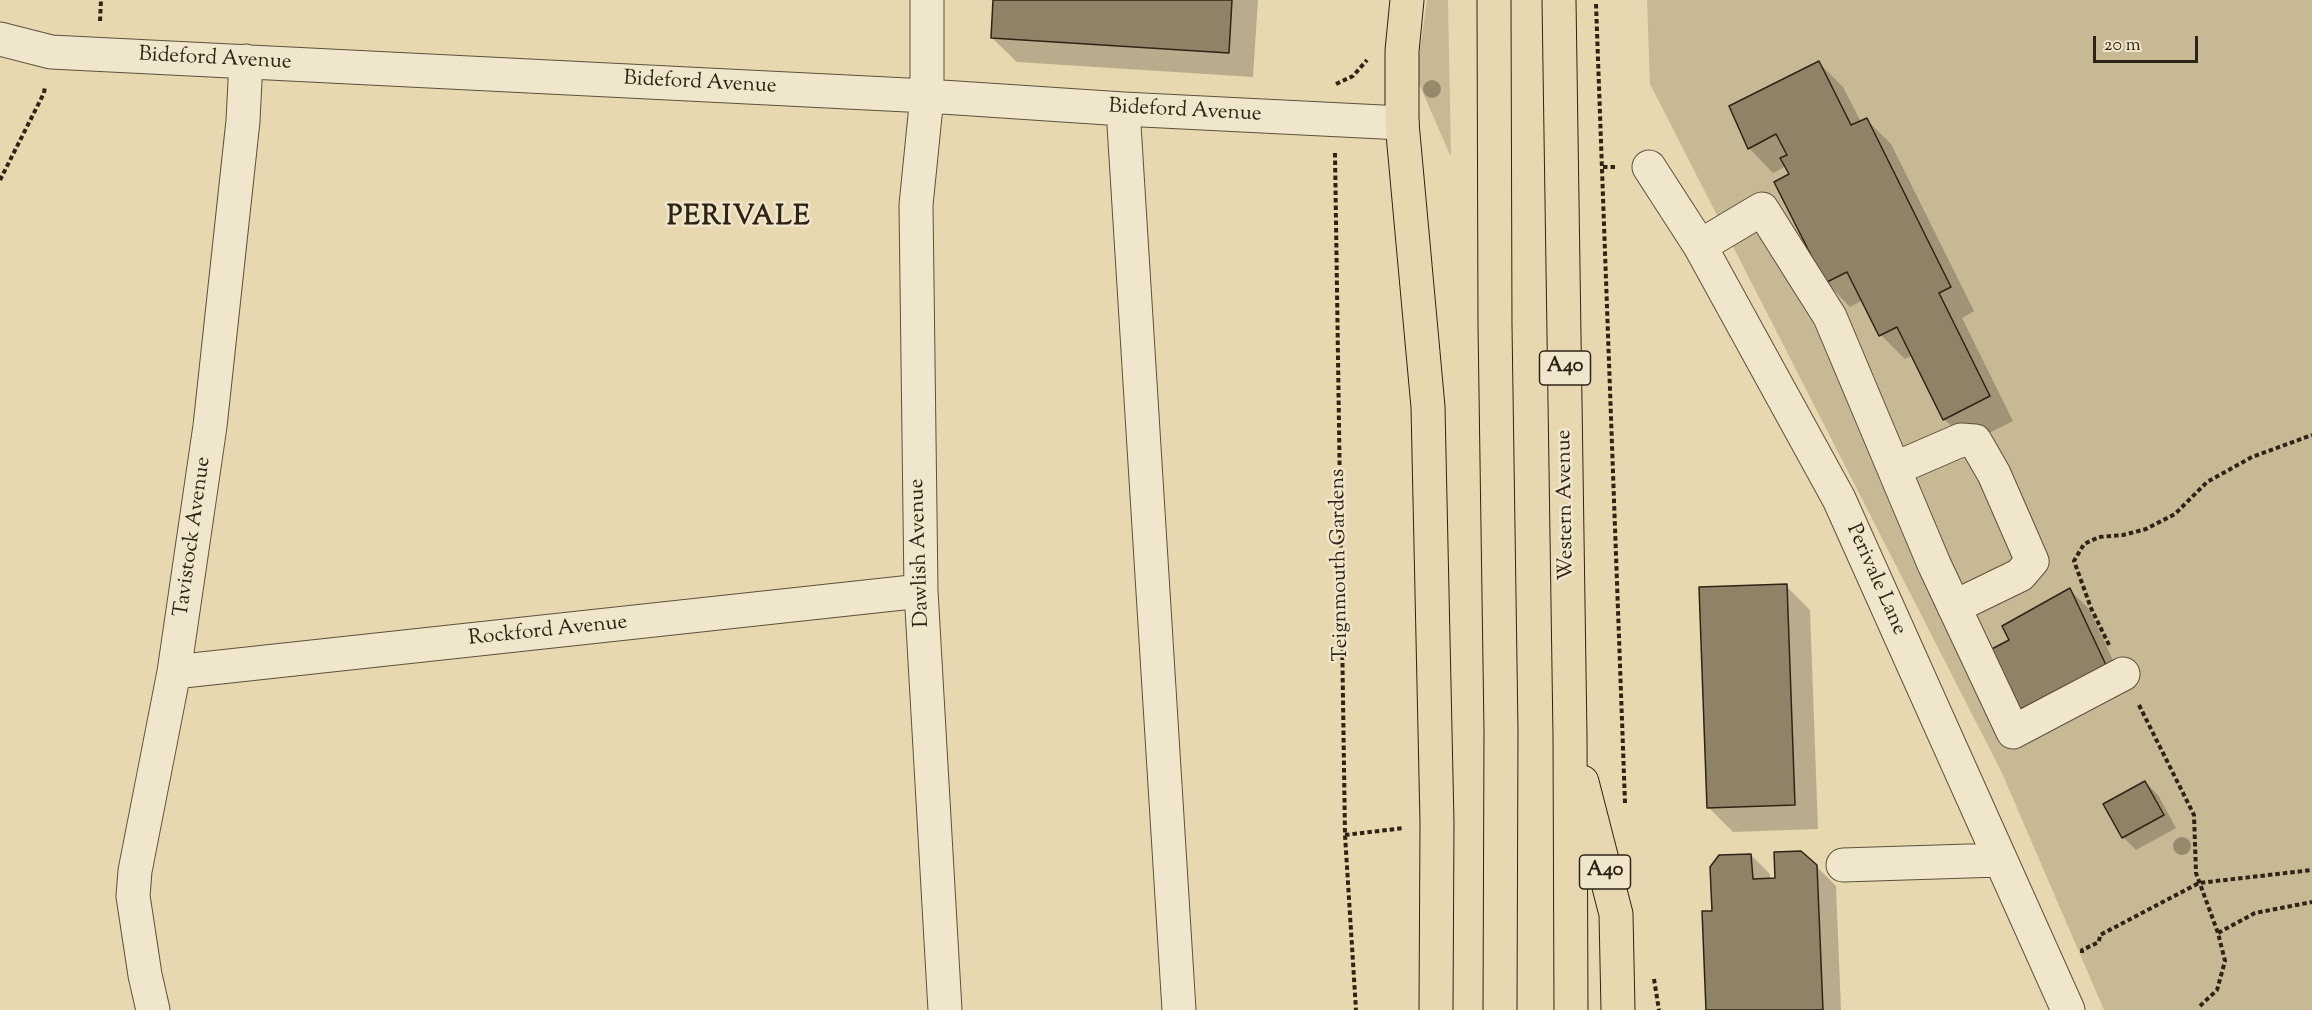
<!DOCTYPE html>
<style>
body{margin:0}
#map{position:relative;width:2312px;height:1010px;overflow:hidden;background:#e8d8af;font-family:"Sorts Mill Goudy",serif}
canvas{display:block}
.scale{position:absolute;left:2093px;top:36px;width:105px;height:27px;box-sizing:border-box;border:3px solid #2e2416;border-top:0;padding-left:8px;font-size:18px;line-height:21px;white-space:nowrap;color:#2e2416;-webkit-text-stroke:4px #f0e6cb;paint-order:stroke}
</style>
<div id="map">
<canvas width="2312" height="1010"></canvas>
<div class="scale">20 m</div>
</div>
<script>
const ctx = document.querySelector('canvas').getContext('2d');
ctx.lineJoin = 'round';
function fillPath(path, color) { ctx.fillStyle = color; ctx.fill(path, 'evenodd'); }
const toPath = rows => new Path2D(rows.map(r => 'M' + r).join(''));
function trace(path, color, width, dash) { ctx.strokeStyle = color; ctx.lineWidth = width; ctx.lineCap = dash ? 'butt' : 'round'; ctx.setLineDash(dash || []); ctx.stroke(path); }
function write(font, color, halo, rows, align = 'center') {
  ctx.font = font + ' "Sorts Mill Goudy",serif'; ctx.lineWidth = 5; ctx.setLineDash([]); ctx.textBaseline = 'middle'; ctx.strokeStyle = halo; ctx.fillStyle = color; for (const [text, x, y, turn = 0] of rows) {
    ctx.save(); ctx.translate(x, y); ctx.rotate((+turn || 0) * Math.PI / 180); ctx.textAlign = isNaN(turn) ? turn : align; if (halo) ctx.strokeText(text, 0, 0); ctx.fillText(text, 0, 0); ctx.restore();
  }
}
fillPath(toPath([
 [1427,0,1448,0,1451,157,1416,77],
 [1647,0,2312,0,2312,1010,2104,1010,2002,773,1650,84]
]), '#c8b995');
fillPath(toPath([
 [995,0,1258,0,1253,77,1017,62,992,38],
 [1819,63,1843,87,1861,122,1866,119,1891,144,1974,311,1962,318,2013,421,1969,443,1944,419,1913,355,1905,359,1881,335,1863,300,1850,307,1826,282,1786,166,1773,173,1749,148],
 [1786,586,1810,610,1818,829,1733,832,1709,808],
 [2070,590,2089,609,2124,684,2020,710,2010,641],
 [2145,782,2158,795,2176,828,2136,850,2123,837],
 [1751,855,1770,874,1770,880,1816,866,1836,886,1841,1010,1707,1010,1713,912]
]), '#0003');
const building = toPath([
 [993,0,1232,0,1229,53,991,38,993,0],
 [1819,61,1851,125,1867,118,1951,287,1939,293,1990,396,1943,420,1897,327,1879,336,1847,272,1825,283,1774,182,1789,174,1780,158,1787,155,1776,134,1748,149,1729,106,1819,61],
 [1787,584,1795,805,1707,808,1699,587,1787,584],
 [2070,588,2106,665,2019,710,1988,651,2009,640,2002,626,2070,588],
 [2145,781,2164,815,2122,838,2103,804,2145,781],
 [1801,851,1817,865,1823,1010,1706,1010,1702,911,1712,911,1710,867,1719,855,1751,854,1753,879,1775,878,1774,852,1801,851]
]);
fillPath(building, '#8f8266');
trace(building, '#2e2416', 1.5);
const minor = toPath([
 [927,0,927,96,916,205,921,591,945,1010],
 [0,39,51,52,927,96,1123,109,1402,123],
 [1123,109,1179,1010],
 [1649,167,1700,246,1839,499,2068,1010],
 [1700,246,1762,209,1830,317,1934,564,2013,732,2123,674],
 [1894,469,1961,440,1975,441,1994,474,2032,561,2020,575,1954,607],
 [174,672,921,591],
 [1843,865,2000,860],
 [153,1010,145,975,133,896,135,871,174,672,210,426,243,121,246,61]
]);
const major = toPath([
 [1402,123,1428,407,1437,823,1436,1010]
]);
const highway = toPath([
 [1494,0,1495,325,1501,731,1500,1010],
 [1559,0,1570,736,1571,1010],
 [1402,123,1402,51,1407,0],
 [1582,782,1616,914,1618,1010]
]);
trace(minor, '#5c513c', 35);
trace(major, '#2e2416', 35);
trace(highway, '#2e2416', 35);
trace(toPath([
 [1596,4,1625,803],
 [100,21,101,0],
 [1336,84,1353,76,1367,60],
 [1335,153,1345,835,1356,1010],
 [1603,167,1617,167],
 [0,180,44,93,45,86],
 [2109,645,2091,608,2074,561,2084,544,2099,537,2123,535,2146,529,2175,514,2207,482,2252,457,2312,435],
 [2139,705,2194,815,2196,873,2218,933],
 [1345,835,1404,828],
 [2082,953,2082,950,2099,942,2100,935,2199,883,2312,870],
 [1654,979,1659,1010],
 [2200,1006,2217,990,2225,961,2218,933,2255,913,2312,902]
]), '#2e2416', 4, [4.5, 3]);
trace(minor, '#f0e6cb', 33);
trace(major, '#e8d8af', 33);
trace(highway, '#e8d8af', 33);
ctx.fillStyle = '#97896c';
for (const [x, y] of [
 [1432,89],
 [2182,846]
]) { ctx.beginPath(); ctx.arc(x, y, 9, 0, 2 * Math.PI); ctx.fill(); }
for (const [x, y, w] of [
 [1565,368,51],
 [1605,872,51]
]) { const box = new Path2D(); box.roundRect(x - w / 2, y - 17, w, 34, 4.5); ctx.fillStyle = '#f0e6cb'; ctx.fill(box); trace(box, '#2e2416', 1.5); }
write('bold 20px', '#2e2416', null, [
 ["A40",1565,368],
 ["A40",1605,872]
]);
write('21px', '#2e2416', '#f0e6cb', [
 ["Bideford Avenue",215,60,3],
 ["Bideford Avenue",700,84,3],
 ["Bideford Avenue",1185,112,3],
 ["Western Avenue",1567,505,-91],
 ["Tavistock Avenue",194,537,-82],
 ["Dawlish Avenue",921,553,-92],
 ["Teignmouth Gardens",1341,565,-91],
 ["Perivale Lane",1875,580,66],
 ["Rockford Avenue",548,632,-6]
]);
ctx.letterSpacing = '1.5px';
write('bold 27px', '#2e2416', '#f0e6cb', [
 ["PERIVALE",739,219]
]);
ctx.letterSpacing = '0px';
</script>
